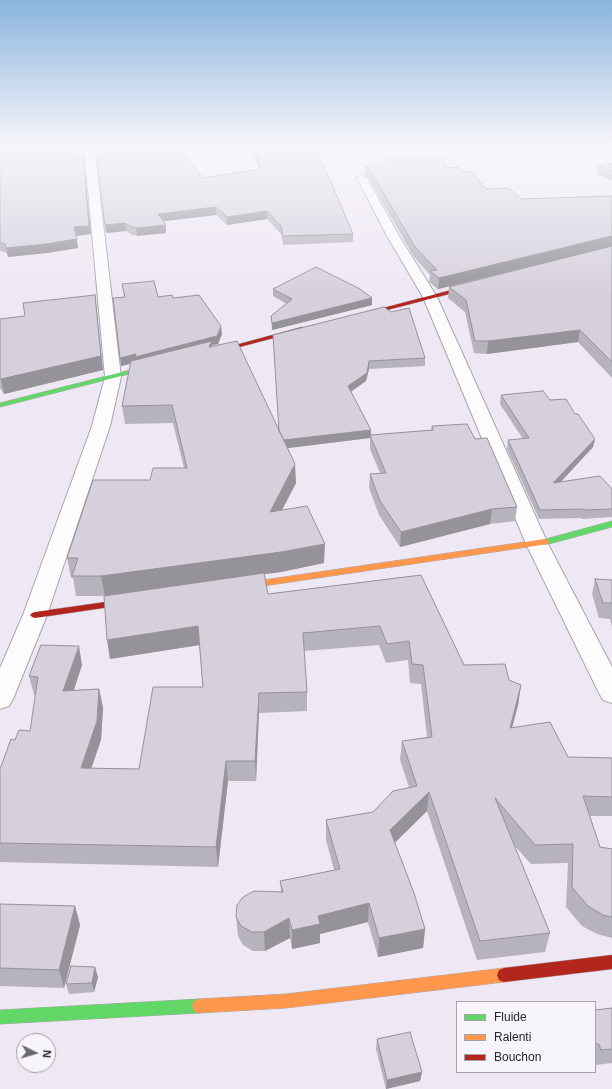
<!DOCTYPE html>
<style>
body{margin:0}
#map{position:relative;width:612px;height:1089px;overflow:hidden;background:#eee8f4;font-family:Helvetica,sans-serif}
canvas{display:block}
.legend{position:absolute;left:456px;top:1001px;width:140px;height:72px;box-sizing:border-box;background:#f7f4fc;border:1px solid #a4a1a8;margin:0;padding:5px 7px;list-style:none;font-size:12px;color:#27242b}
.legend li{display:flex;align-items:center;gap:8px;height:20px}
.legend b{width:20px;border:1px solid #a4a1a8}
.north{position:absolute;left:16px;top:1033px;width:40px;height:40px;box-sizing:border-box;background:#f7f4fc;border:1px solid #a4a1a8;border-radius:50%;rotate:95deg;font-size:11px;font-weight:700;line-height:16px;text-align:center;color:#27242b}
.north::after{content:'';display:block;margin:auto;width:14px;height:18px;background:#6d6971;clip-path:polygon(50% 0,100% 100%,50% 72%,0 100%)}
</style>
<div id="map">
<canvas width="612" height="1089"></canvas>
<ul class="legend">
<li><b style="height:5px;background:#63d668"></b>Fluide</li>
<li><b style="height:5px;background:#ff974d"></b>Ralenti</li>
<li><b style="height:5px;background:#b3261e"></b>Bouchon</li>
</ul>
<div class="north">N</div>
</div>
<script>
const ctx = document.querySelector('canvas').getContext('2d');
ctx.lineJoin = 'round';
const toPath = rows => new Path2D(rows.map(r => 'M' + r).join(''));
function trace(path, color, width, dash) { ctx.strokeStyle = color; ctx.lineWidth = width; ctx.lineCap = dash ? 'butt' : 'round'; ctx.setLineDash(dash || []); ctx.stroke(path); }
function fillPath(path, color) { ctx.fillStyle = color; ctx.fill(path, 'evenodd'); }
const street = toPath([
 [84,145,94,145,121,377,110,426,47,615,13,699,9,706,0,709,0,668,23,615,92,426,105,377,84,145],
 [362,175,367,178,399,236,437,297,548,544,612,667,612,703,603,700,599,693,526,544,423,297,387,236,357,178,362,175]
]);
const fast = toPath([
 [158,363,161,365,160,366,0,407,0,403,158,363],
 [612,521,612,527,545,545,541,542,542,540,612,521],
 [199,999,204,1001,206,1006,204,1011,199,1013,0,1024,0,1010,199,999]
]);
const slow = toPath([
 [545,539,548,540,549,542,548,544,236,590,231,587,236,584,545,539],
 [504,968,509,970,511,975,509,980,504,982,286,1008,199,1013,194,1011,192,1006,194,1001,199,999,286,994,504,968]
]);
const jam = toPath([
 [478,283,481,285,480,286,356,318,353,316,478,283],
 [302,327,305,329,304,330,209,355,206,353,302,327],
 [134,598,139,601,137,603,35,618,32,617,30,615,32,613,35,612,134,598],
 [612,955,612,969,504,982,499,980,497,975,499,970,504,968,612,955]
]);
trace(street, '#a9a5ae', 2);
trace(fast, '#a9a5ae', 1);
trace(slow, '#a9a5ae', 1);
trace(jam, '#a9a5ae', 1);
fillPath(street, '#fcfcfd');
fillPath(fast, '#63d668');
fillPath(slow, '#ff974d');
fillPath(jam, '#b3261e');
fillPath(toPath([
 [0,148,65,150,72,150,73,155,83,155,91,234,76,236,78,248,47,253,8,257,7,253,0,251],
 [254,148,353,234,353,242,283,245,281,234,267,219,227,225,216,215,163,221,166,233,137,236,132,235,126,231,106,233,203,178,259,169,254,155],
 [612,164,612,181,597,174,599,165],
 [365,166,447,168,463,172,486,189,522,199,612,196,612,246,438,289,429,282,430,275,414,257,368,177,365,175],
 [612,246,612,378,578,342,487,354,474,353,465,312,448,298,449,287],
 [122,284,158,297,173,298,222,334,218,344,212,345,212,347,279,430,273,335,425,358,425,366,369,369,366,381,351,392,371,435,431,430,432,426,475,439,517,507,515,521,490,524,400,547,379,515,369,488,370,474,380,473,370,449,370,438,288,448,296,483,282,510,324,563,281,572,264,574,268,594,421,575,464,665,509,680,521,685,518,705,512,728,568,757,612,758,612,816,590,816,600,847,612,849,612,938,597,934,582,926,566,907,568,863,531,864,513,844,550,933,545,952,477,960,427,811,395,843,425,929,423,948,378,957,368,922,320,934,320,943,292,949,290,938,265,951,253,951,243,945,238,936,236,917,281,892,280,881,334,870,326,840,326,820,373,812,409,787,400,760,402,741,427,737,421,684,410,683,408,660,386,663,379,645,304,651,307,692,307,711,259,713,256,781,228,781,218,867,0,862,0,769,15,740,30,731,36,696,34,695,29,676,82,665,74,690,99,689,103,708,101,740,91,768,139,769,203,687,199,645,110,659,104,596,76,596,73,578,71,578,67,558,150,480,184,468,173,423,125,424,122,406,131,364,121,366,124,297],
 [273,289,372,298,372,305,272,330,271,316,287,304,273,296],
 [95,295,103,370,4,394,0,388,0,319,25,316],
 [501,395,550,400,575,414,595,439,593,447,561,482,612,489,612,517,582,519,581,518,539,519,507,449,508,440,523,439,500,404],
 [595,579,612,580,612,627,610,619,599,618,592,594],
 [0,904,75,906,80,925,64,988,0,986],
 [98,977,94,992,69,994,66,984],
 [612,1008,612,1063,596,1065,595,1063,595,1010],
 [377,1039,422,1072,420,1081,386,1089,376,1049]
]), '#b7b3bd');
fillPath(toPath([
 [83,155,91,234,75,236,74,227],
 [216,207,216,215,158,222,158,214],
 [267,211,267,219,227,225,227,217],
 [125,223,126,231,106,233,105,225],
 [166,225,166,233,137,236,136,228],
 [612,236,612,246,438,289,439,278],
 [77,239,78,248,47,253,8,257,6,248],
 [95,295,103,370,4,394,1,379],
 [372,298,372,305,272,330,272,323],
 [221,326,222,334,218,344,212,345,213,358,136,362,121,366,120,358],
 [580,330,578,342,487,354,488,341],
 [369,361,369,369,366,381,347,394,348,386],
 [371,430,371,437,370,435,370,438,280,449,280,440],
 [595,439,593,447,551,492,553,483],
 [295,464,296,483,271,531,270,512],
 [492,509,490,524,400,547,401,532],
 [325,544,324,563,281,572,105,596,101,576],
 [198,626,200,645,110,659,107,640],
 [79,646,82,665,67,710,63,691],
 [521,685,518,705,507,747,510,728],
 [99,689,103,708,101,740,85,787,81,768],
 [259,693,259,713,256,781,255,761],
 [226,761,228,781,218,867,216,847],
 [429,792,427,811,388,849,390,830],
 [369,903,368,922,320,934,320,943,292,949,292,930,318,916],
 [75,906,80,925,64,988,59,970],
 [289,918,290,938,265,951,264,932],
 [425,929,423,948,378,957,379,938],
 [95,967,98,977,94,992,92,983],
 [422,1072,420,1081,386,1089,387,1080]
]), '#95929a');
const building = toPath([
 [15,145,64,145,64,150,72,150,72,155,83,155,89,226,74,227,77,239,46,244,6,248,5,244,0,242,0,148,15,147,15,145],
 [316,147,353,234,283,236,281,226,267,211,227,217,216,207,158,214,166,225,136,228,132,227,125,223,105,225,96,154,180,150,203,178,261,169,254,148,316,147],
 [393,157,431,157,435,160,443,159,447,168,459,167,463,172,471,172,486,189,508,188,522,199,612,196,612,236,439,278,430,271,437,270,415,247,369,168,365,166,372,166,393,157],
 [612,164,612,171,599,165,612,164],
 [612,246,612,362,580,330,488,341,475,341,466,300,449,287,612,246],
 [316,267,360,289,372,298,272,323,271,316,292,299,273,289,316,267],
 [154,281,158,297,172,295,173,298,199,295,221,326,217,336,135,357,136,354,120,358,113,298,125,297,122,284,154,281],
 [95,295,101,356,1,379,0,378,0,319,25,316,23,303,95,295],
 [384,307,391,312,409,308,425,358,369,361,367,373,348,386,371,430,284,440,279,431,273,335,384,307],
 [212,341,209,347,237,341,295,464,270,512,307,506,325,544,281,552,101,576,72,576,78,558,67,558,93,480,150,480,153,468,187,468,172,405,122,406,131,361,212,341],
 [543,391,550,400,566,399,575,414,578,414,595,439,553,483,600,476,612,489,612,509,584,510,583,509,540,510,508,440,529,438,501,395,543,391],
 [467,424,475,439,487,438,517,507,492,509,401,532,380,501,370,474,386,473,370,435,433,430,432,426,467,424],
 [264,573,268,594,421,575,464,665,505,664,509,680,521,685,510,728,550,722,568,757,612,758,612,797,583,796,600,847,612,849,612,917,603,915,588,906,572,887,573,844,535,845,495,798,550,933,480,941,429,792,390,830,414,893,425,929,379,938,369,903,318,916,320,924,292,930,289,918,264,932,252,932,241,926,236,917,237,905,243,897,254,891,283,892,280,881,340,869,326,820,373,812,393,791,417,786,402,741,432,737,423,665,412,664,409,641,387,644,380,626,303,633,307,692,259,693,255,761,226,761,216,847,0,843,0,769,11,739,15,740,19,730,30,731,38,677,29,676,41,645,79,646,63,691,99,689,97,721,81,768,139,769,153,687,203,687,198,626,107,640,104,596,264,573],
 [595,579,612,580,612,603,603,603,595,579],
 [0,904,75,906,59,970,0,968,0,904],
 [71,966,95,967,92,983,66,984,71,966],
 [612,1008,612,1049,601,1050,599,1044,595,1044,595,1010,612,1008],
 [410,1032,422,1072,387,1080,377,1039,410,1032]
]);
fillPath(building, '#d5d0dc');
trace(building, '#95929a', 1);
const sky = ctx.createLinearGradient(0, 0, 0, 297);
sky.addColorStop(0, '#8ab4de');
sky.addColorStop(0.49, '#f7f5fa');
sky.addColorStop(1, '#f7f5fa00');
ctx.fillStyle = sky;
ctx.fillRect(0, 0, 612, 297);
</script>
